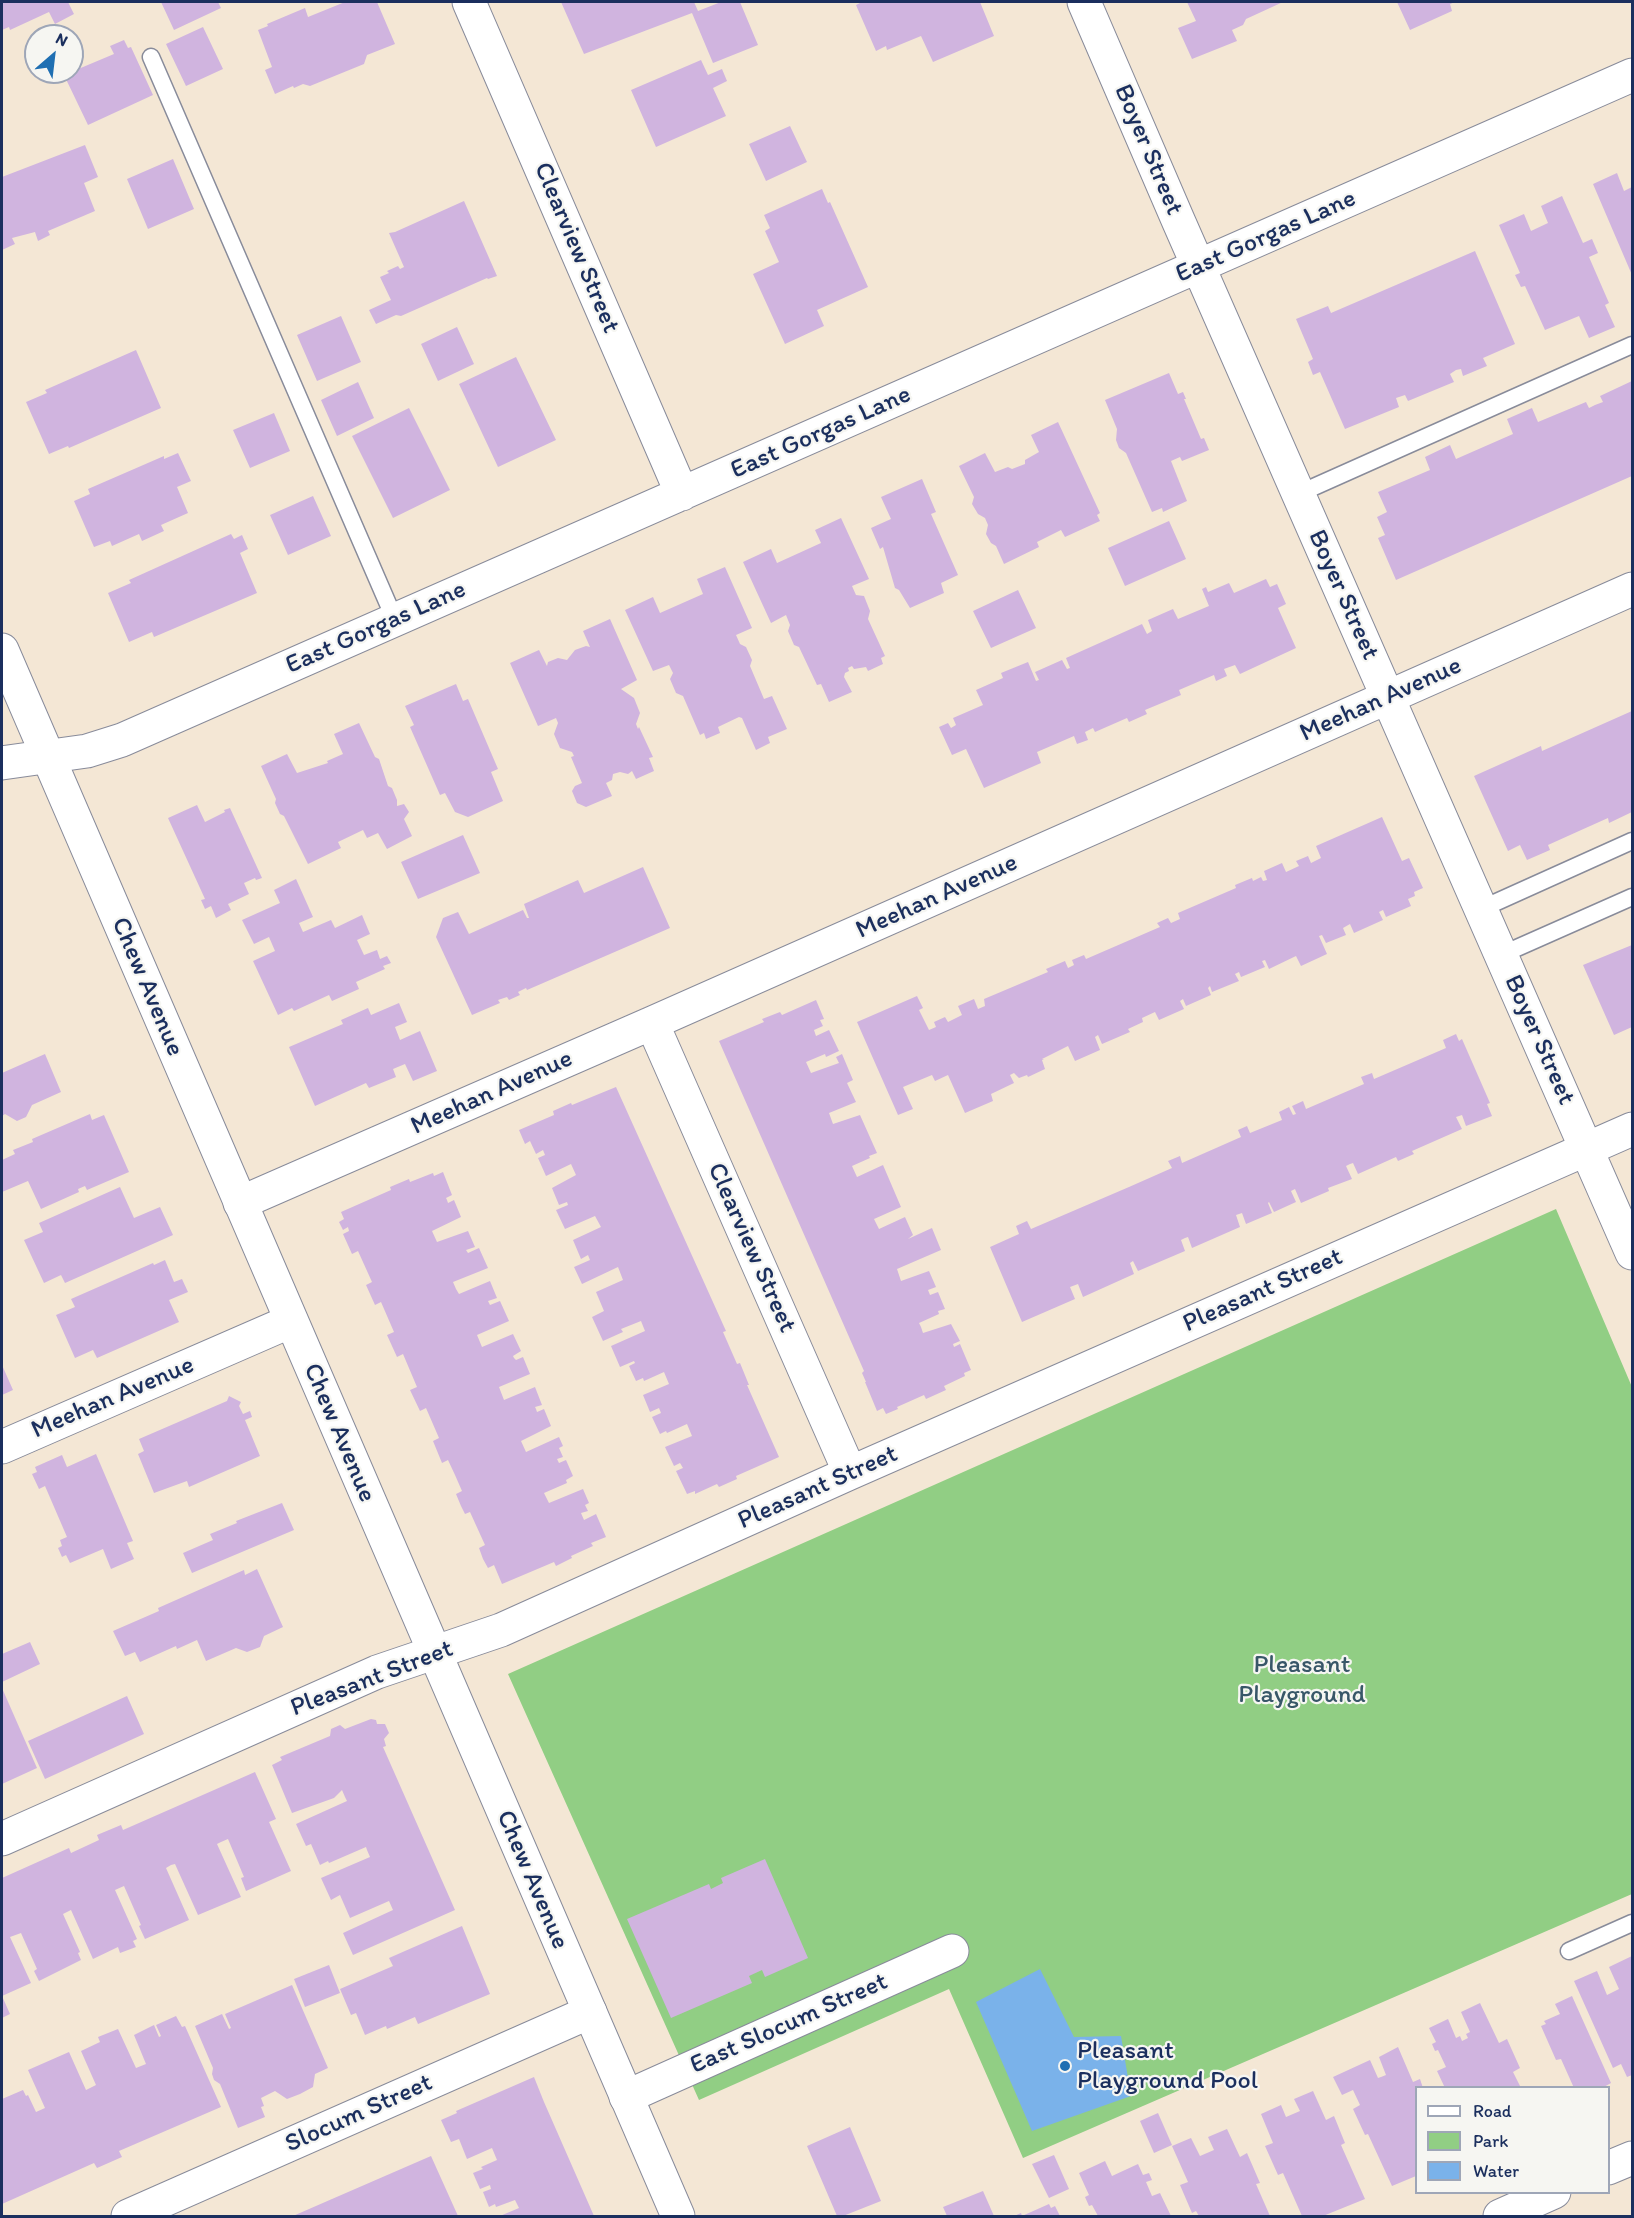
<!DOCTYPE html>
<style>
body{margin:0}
#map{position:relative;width:1634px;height:2218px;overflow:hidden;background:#f4e7d5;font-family:Itim,sans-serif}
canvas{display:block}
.frame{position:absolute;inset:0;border:3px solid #1b2f5e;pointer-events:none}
.legend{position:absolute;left:1415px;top:2086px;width:195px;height:108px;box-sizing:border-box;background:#f6f6f2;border:2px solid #9ea6b7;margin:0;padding:8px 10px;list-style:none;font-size:18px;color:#1b2f5e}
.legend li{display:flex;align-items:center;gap:12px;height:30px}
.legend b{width:30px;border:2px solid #9ea6b7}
.north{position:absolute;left:24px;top:24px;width:60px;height:60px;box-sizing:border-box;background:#f6f6f2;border:2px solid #9ea6b7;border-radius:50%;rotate:28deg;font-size:16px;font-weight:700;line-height:24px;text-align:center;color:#1b2f5e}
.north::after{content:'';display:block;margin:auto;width:21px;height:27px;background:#1f6fb2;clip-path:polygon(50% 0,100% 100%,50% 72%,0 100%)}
</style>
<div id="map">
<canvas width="1634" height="2218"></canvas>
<div class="frame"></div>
<ul class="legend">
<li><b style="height:8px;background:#fff"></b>Road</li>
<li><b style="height:16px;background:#91ce84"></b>Park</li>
<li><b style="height:16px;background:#7ab2ea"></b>Water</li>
</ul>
<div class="north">N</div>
</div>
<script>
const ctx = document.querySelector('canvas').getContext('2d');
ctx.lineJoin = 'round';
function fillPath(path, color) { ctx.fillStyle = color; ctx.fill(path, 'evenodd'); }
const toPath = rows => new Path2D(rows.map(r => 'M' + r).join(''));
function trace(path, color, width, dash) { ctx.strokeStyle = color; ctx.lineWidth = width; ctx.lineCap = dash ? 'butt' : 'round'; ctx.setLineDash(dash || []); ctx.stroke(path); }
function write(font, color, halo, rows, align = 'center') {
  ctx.font = font + ' Itim,sans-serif'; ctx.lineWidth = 4.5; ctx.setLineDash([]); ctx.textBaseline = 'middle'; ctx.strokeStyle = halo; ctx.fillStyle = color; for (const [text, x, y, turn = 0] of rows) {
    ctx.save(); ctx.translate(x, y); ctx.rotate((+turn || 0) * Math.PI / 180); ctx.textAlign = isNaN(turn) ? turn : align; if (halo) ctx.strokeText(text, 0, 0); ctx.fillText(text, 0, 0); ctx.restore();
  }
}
fillPath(toPath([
 [1556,1209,1632,1387,1632,1894,1023,2158,949,1989,699,2100,508,1674]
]), '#91ce84');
fillPath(toPath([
 [1040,1969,1074,2037,1121,2036,1131,2096,1032,2131,976,2002]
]), '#7ab2ea');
fillPath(toPath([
 [2,2,68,2,74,14,55,24,49,12,10,30,9,27,2,30],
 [161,2,218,2,221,8,174,30],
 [345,2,377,2,395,44,367,55,364,64,310,86,303,84,294,88,293,86,275,94,265,70,272,67,258,30,268,26,267,24,305,8,308,17],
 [561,2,694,2,698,11,721,2,740,2,758,45,713,63,692,13,584,54],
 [862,2,980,2,994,36,933,62,921,36,887,50,886,46,876,51,856,5],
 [1187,2,1283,2,1246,19,1243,25,1232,30,1237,41,1192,59,1178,28,1196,21],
 [1397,2,1455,2,1450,4,1452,11,1410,30],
 [203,27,223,69,186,86,166,44],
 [124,40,128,48,131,47,153,95,88,125,64,75,114,54,110,46],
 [701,60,708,75,722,69,727,81,713,88,726,116,656,147,631,90],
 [790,126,807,162,766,181,749,144],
 [85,145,98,177,84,183,95,211,48,231,50,235,38,241,35,232,12,238,15,244,2,250,2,177],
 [173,159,194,209,148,229,127,179],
 [1617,173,1624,191,1632,187,1632,275,1593,184],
 [822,189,828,203,830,202,868,287,817,310,824,326,785,344,753,274,779,262,765,231,770,228,764,215],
 [1562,196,1583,243,1592,239,1598,253,1589,257,1609,303,1605,305,1615,327,1589,338,1579,316,1545,330,1525,286,1521,287,1515,275,1520,273,1499,225,1524,214,1531,231,1548,223,1541,206],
 [464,201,497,276,488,279,487,278,401,316,396,315,376,324,369,310,391,300,380,277,389,273,387,271,398,266,400,269,404,267,389,233,395,232],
 [1475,251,1515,344,1483,358,1487,366,1463,376,1461,369,1456,370,1450,374,1454,382,1408,401,1405,395,1396,398,1399,407,1345,429,1320,372,1313,375,1308,362,1313,359,1296,319,1328,306,1331,313],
 [341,316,361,362,317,381,297,335],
 [457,327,474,364,438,381,421,344],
 [136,350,161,408,69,448,68,446,49,454,26,402,47,393,45,390],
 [516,357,556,440,498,467,459,384],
 [1169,373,1178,394,1183,392,1186,399,1184,399,1201,439,1204,438,1209,450,1182,461,1180,457,1171,461,1187,501,1163,512,1162,508,1152,512,1126,453,1119,448,1116,440,1117,429,1105,400],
 [1632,381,1632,476,1396,580,1378,538,1385,535,1377,517,1387,512,1378,492,1430,470,1425,457,1450,445,1456,459,1513,434,1507,419,1532,408,1538,422,1586,402,1589,408,1595,405,1603,402,1600,396],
 [358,382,374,418,337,436,321,400],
 [409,408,450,490,393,518,352,436],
 [274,413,290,451,250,468,233,430],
 [1058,422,1100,513,1097,515,1100,521,1065,537,1061,530,1037,542,1039,547,1004,564,996,546,991,543,986,534,988,525,985,518,978,514,972,504,974,497,959,466,985,453,995,472,1008,467,1012,469,1025,464,1025,460,1039,452,1031,435],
 [178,453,191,481,177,487,188,513,161,525,164,531,142,541,139,534,112,546,110,541,94,547,74,501,90,494,88,489,164,456,164,459],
 [922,479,936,512,931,514,958,575,941,583,944,593,910,608,899,590,895,588,883,547,880,549,871,528,891,519,881,497],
 [313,496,331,536,288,555,270,515],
 [841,518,869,579,852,586,856,595,864,596,870,611,868,619,885,656,881,658,883,664,868,671,866,667,854,669,852,666,848,668,849,671,845,673,844,677,852,692,829,702,821,684,817,685,799,647,794,645,788,631,790,625,786,615,771,623,743,562,771,549,777,563,821,543,815,530],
 [1169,521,1186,559,1125,586,1108,548],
 [231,534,234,539,242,535,248,549,240,553,257,593,154,637,152,632,129,642,108,593,131,583,129,580],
 [725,567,752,628,736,635,740,644,746,647,752,660,750,666,764,699,772,696,787,729,768,737,770,743,756,750,742,718,739,717,718,727,720,733,706,739,704,733,700,735,683,696,676,693,670,679,673,673,669,665,653,671,625,610,653,597,660,613,703,594,697,579],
 [1266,579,1270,587,1277,584,1286,604,1278,608,1296,648,1240,674,1235,665,1224,669,1227,676,1216,681,1214,675,1179,690,1181,695,1145,710,1147,714,1129,722,1127,718,1095,732,1093,728,1085,732,1088,740,1077,744,1074,736,1037,752,1041,763,984,788,966,749,952,755,939,727,948,723,951,728,956,725,953,718,983,705,976,690,1003,678,1001,673,1028,662,1036,681,1039,680,1035,672,1062,660,1067,669,1070,668,1066,658,1142,624,1147,634,1152,631,1148,620,1173,609,1178,619,1209,606,1202,589,1206,587,1208,592,1229,583,1234,593],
 [1018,590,1036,628,991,648,973,611],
 [610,619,637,680,621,689,634,698,640,713,636,724,638,729,639,727,653,757,649,758,654,771,636,779,632,771,628,774,620,772,613,774,612,780,606,783,612,796,586,807,577,803,572,791,575,786,582,783,571,757,574,756,572,752,560,748,554,734,558,723,556,718,538,726,510,663,539,650,547,666,548,662,558,658,567,660,575,650,586,646,590,647,583,631],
 [456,684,463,701,468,699,498,769,491,772,503,801,468,817,455,812,445,793,440,795,410,727,414,725,405,706],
 [1632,711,1632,812,1609,823,1608,818,1579,831,1548,845,1550,850,1527,860,1520,845,1508,851,1474,776,1541,746,1542,751],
 [359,723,375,757,379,759,388,786,392,788,397,800,397,806,404,804,409,812,404,819,412,836,387,849,378,833,367,838,363,830,338,842,341,848,308,864,284,816,280,814,275,803,276,799,261,766,287,754,297,773,328,763,327,761,343,754,334,734],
 [197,805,205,822,225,812,224,810,230,808,262,878,256,880,255,878,244,883,249,894,228,904,231,910,216,918,211,906,205,909,201,900,205,899,168,818],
 [1382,817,1402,861,1409,858,1423,888,1414,892,1415,896,1408,899,1411,906,1386,917,1383,910,1379,912,1383,920,1354,933,1350,924,1343,928,1346,935,1326,943,1322,935,1319,936,1327,954,1301,966,1296,956,1269,969,1265,960,1262,961,1265,967,1241,977,1239,972,1235,974,1239,981,1212,992,1210,986,1208,988,1211,995,1186,1006,1183,999,1180,1001,1184,1009,1159,1020,1155,1012,1142,1018,1143,1022,1128,1029,1130,1032,1102,1044,1098,1035,1095,1037,1100,1050,1075,1061,1068,1046,1042,1059,1044,1059,1042,1060,1045,1069,1028,1077,1027,1075,1019,1078,1014,1073,1010,1075,1014,1083,991,1094,993,1101,965,1113,948,1075,935,1081,932,1075,903,1087,913,1109,898,1115,857,1022,917,996,923,1008,919,1010,929,1030,936,1027,934,1022,945,1017,948,1022,962,1015,958,1006,974,999,978,1009,985,1006,984,999,1048,972,1046,969,1065,961,1068,968,1074,965,1072,960,1084,955,1086,959,1153,930,1160,927,1157,923,1168,918,1171,923,1180,919,1178,913,1236,888,1235,885,1252,878,1253,881,1261,877,1263,881,1267,880,1264,871,1282,863,1286,872,1299,866,1296,861,1308,856,1311,863,1321,858,1316,846],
 [463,835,480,873,418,899,401,862],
 [643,867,670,928,527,990,526,988,518,992,520,995,509,1000,507,997,498,1000,500,1003,472,1015,436,937,443,918,458,912,469,934,523,910,527,918,529,918,524,904,578,880,584,893],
 [296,879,313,917,299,923,303,932,331,920,335,928,362,915,370,934,357,940,364,955,377,950,380,959,387,956,391,963,383,966,385,969,356,982,359,989,332,1001,329,995,294,1011,292,1008,278,1015,253,961,275,951,269,937,254,944,242,920,280,903,274,890],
 [1632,945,1632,1027,1614,1035,1583,965],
 [816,1000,824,1019,820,1020,823,1026,814,1030,816,1036,829,1030,839,1051,826,1057,825,1054,806,1062,811,1073,839,1063,836,1057,842,1054,853,1080,847,1083,856,1102,829,1113,833,1124,860,1115,877,1153,869,1156,870,1158,852,1166,857,1177,883,1165,901,1207,874,1219,879,1229,905,1217,913,1235,908,1239,932,1228,941,1250,897,1269,901,1281,929,1271,936,1287,928,1290,930,1295,938,1292,945,1309,938,1311,939,1314,919,1323,921,1327,923,1333,951,1324,960,1341,953,1344,954,1347,960,1344,971,1370,964,1373,965,1376,944,1386,946,1390,926,1399,924,1395,897,1407,898,1409,886,1414,883,1408,877,1411,865,1382,866,1382,862,1373,864,1371,719,1041,764,1022,762,1019,780,1012,782,1015],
 [399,1003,407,1022,395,1027,400,1040,420,1031,437,1071,413,1081,405,1064,393,1069,396,1077,369,1088,366,1083,315,1106,289,1047,343,1024,341,1020,368,1008,371,1015],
 [1456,1034,1459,1041,1462,1039,1490,1103,1487,1104,1492,1116,1466,1126,1462,1115,1456,1117,1462,1129,1412,1151,1414,1154,1398,1161,1396,1157,1358,1174,1353,1163,1350,1164,1346,1166,1352,1179,1328,1188,1329,1191,1301,1203,1295,1189,1291,1191,1296,1202,1274,1212,1269,1202,1268,1203,1272,1213,1246,1224,1242,1213,1236,1215,1240,1227,1192,1248,1188,1237,1185,1238,1181,1240,1185,1251,1138,1271,1133,1261,1130,1263,1134,1274,1083,1297,1078,1284,1070,1287,1075,1299,1022,1322,990,1247,1019,1234,1016,1226,1027,1221,1031,1229,1129,1187,1172,1168,1168,1161,1180,1156,1182,1163,1241,1137,1238,1130,1247,1126,1250,1133,1282,1120,1279,1112,1289,1107,1293,1115,1296,1114,1292,1106,1303,1101,1306,1109,1364,1084,1361,1077,1372,1073,1374,1079,1446,1048,1443,1040],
 [45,1054,61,1092,32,1105,26,1117,17,1121,5,1114,2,1116,2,1073],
 [616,1087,726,1331,723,1332,737,1364,740,1363,749,1385,747,1385,779,1457,736,1476,737,1479,719,1487,717,1484,695,1494,695,1491,687,1494,676,1471,683,1468,680,1463,674,1466,665,1447,692,1436,687,1424,667,1433,666,1431,660,1434,652,1417,661,1413,659,1408,650,1412,643,1395,669,1384,664,1372,644,1381,643,1378,636,1381,629,1366,635,1363,634,1361,620,1367,611,1346,645,1331,641,1321,621,1329,623,1332,603,1341,592,1317,604,1311,596,1292,623,1280,618,1267,582,1284,574,1267,590,1260,588,1255,581,1259,573,1240,601,1227,595,1216,565,1229,556,1210,568,1205,567,1202,559,1205,552,1188,576,1175,571,1164,546,1176,538,1158,545,1155,543,1150,536,1154,530,1141,525,1144,519,1130,554,1115,553,1111,571,1103,572,1105],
 [90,1114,92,1120,104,1115,129,1172,87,1190,85,1186,78,1189,79,1192,41,1209,28,1181,2,1192,2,1160,15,1154,13,1150,33,1142,32,1139],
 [443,1172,452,1195,446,1198,447,1200,448,1203,454,1200,461,1217,432,1231,437,1242,468,1231,475,1247,466,1250,468,1253,479,1248,488,1268,453,1282,456,1289,459,1294,490,1281,497,1298,488,1301,490,1305,500,1301,509,1321,477,1335,482,1347,513,1334,521,1351,513,1356,514,1358,516,1360,523,1357,530,1374,499,1387,504,1400,535,1387,542,1405,535,1407,536,1409,537,1412,544,1409,551,1426,521,1441,526,1452,559,1437,563,1446,559,1448,563,1457,557,1459,559,1463,566,1460,573,1476,566,1480,567,1483,544,1493,549,1503,583,1489,589,1503,585,1505,588,1511,581,1513,584,1520,596,1514,606,1537,591,1543,593,1546,571,1556,572,1558,556,1566,554,1562,502,1584,494,1565,488,1568,483,1559,479,1548,485,1545,470,1512,465,1514,461,1506,456,1494,462,1491,455,1475,448,1460,442,1463,433,1441,439,1438,426,1408,420,1411,410,1390,417,1387,403,1354,397,1357,387,1335,394,1332,381,1302,375,1305,366,1285,372,1282,358,1251,352,1254,343,1234,349,1231,348,1227,343,1230,339,1222,344,1219,341,1212,391,1190,390,1187,409,1179,410,1182,433,1173,434,1176],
 [120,1187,134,1218,160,1207,173,1235,65,1283,61,1275,44,1283,24,1240,43,1232,39,1223],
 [165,1260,174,1282,182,1279,188,1292,169,1300,179,1322,97,1358,93,1350,75,1358,56,1315,75,1307,71,1299,153,1263,154,1265],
 [2,1365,13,1390,2,1395],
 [229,1396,241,1402,239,1406,243,1414,250,1411,252,1417,245,1420,260,1456,189,1487,187,1481,154,1493,138,1454,144,1451,139,1439,227,1401],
 [96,1454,133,1541,127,1543,134,1559,111,1569,103,1549,70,1563,66,1555,62,1557,58,1548,62,1546,60,1540,67,1537,45,1486,39,1489,32,1474,37,1472,35,1467,62,1455,67,1467],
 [282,1503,294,1530,192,1573,183,1553,213,1540,210,1534,237,1523,236,1521],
 [257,1569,283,1627,264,1636,260,1647,247,1652,236,1648,206,1661,197,1640,177,1649,176,1646,140,1662,135,1652,125,1656,113,1631,159,1611,158,1608,244,1570,245,1575],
 [30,1642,40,1664,2,1682,2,1654],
 [2,1688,37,1768,2,1784],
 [127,1696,144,1734,45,1779,28,1741],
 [371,1719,376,1720,377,1724,385,1724,389,1733,384,1739,386,1746,383,1747,455,1910,353,1955,343,1933,393,1910,389,1901,350,1918,340,1895,331,1900,321,1878,370,1857,367,1850,366,1847,329,1863,328,1861,320,1865,311,1844,306,1846,296,1824,347,1801,345,1797,342,1790,334,1798,292,1813,272,1765,282,1760,280,1757,330,1736,331,1729,340,1725,345,1729],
 [255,1772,276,1819,269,1822,291,1871,246,1891,241,1878,244,1877,228,1839,221,1842,217,1844,241,1897,198,1915,175,1864,171,1865,166,1868,189,1920,145,1939,139,1926,141,1925,124,1886,115,1890,137,1939,133,1941,136,1947,120,1953,118,1947,93,1959,71,1910,63,1914,80,1952,78,1953,81,1960,39,1981,34,1971,37,1969,21,1933,10,1937,31,1983,2,1996,10,2014,2,2018,2,1878,69,1848,71,1853,99,1840,97,1835,121,1825,123,1830],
 [765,1859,808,1958,765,1977,762,1970,749,1976,752,1983,671,2018,627,1919,709,1884,711,1889,723,1883,721,1878],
 [462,1926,490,1994,418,2024,415,2017,387,2029,386,2026,365,2035,356,2013,351,2015,340,1989,393,1966,389,1958],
 [1632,1956,1632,2075,1627,2077,1621,2064,1613,2068,1574,1981,1597,1971,1607,1995,1619,1989,1609,1967],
 [329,1965,340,1993,305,2007,294,1979],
 [292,1985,328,2068,315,2074,313,2087,300,2094,287,2099,275,2091,261,2098,264,2106,261,2107,265,2117,238,2128,220,2084,214,2080,212,2074,213,2068,195,2026,222,2014,229,2029,231,2028,225,2014],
 [1572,1996,1611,2083,1602,2088,1574,2088,1561,2059,1556,2060,1541,2026,1546,2024,1544,2021,1560,2014,1555,2004],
 [1480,2003,1499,2043,1507,2039,1520,2068,1513,2072,1521,2088,1445,2088,1437,2071,1446,2067,1438,2050,1435,2051,1432,2044,1436,2042,1429,2028,1448,2019,1456,2038,1460,2036,1462,2041,1468,2038,1466,2034,1470,2032,1461,2012],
 [176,2016,182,2027,185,2026,221,2107,119,2151,122,2157,97,2168,94,2163,2,2204,2,2099,23,2090,26,2096,28,2095,36,2112,45,2108,28,2070,69,2052,86,2090,96,2085,81,2051,100,2042,98,2037,118,2029,136,2068,146,2064,134,2035,154,2025,159,2037,161,2036,156,2025],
 [1398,2047,1413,2082,1420,2079,1423,2088,1416,2088,1416,2176,1392,2186,1368,2134,1365,2135,1353,2109,1360,2105,1353,2090,1342,2095,1333,2077,1370,2060,1378,2078,1381,2077,1386,2075,1379,2057],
 [534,2077,544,2102,594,2216,500,2216,519,2208,515,2200,496,2207,495,2204,489,2207,483,2192,491,2189,490,2185,480,2189,473,2173,483,2169,481,2167,497,2160,492,2148,467,2159,459,2139,451,2142,441,2120,457,2113,456,2111],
 [1313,2091,1326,2120,1334,2116,1345,2143,1341,2145,1365,2199,1323,2216,1302,2216,1283,2173,1278,2175,1265,2146,1273,2143,1261,2114,1281,2105,1286,2117,1300,2111,1294,2099],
 [1158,2113,1172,2145,1154,2153,1140,2121],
 [850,2127,881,2201,843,2216,837,2216,807,2146],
 [1227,2129,1240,2157,1247,2153,1260,2183,1256,2184,1270,2216,1199,2216,1196,2211,1192,2213,1180,2185,1188,2182,1172,2146,1191,2138,1200,2156,1214,2150,1208,2137],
 [1054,2155,1069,2189,1049,2198,1032,2164],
 [431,2156,458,2216,293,2216,332,2199],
 [1105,2161,1112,2176,1138,2164,1143,2175,1149,2173,1152,2180,1146,2182,1152,2196,1160,2193,1171,2216,1098,2216,1092,2205,1089,2206,1085,2197,1089,2195,1079,2173],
 [983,2191,994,2216,947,2216,943,2207],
 [1049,2204,1051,2208,1055,2206,1060,2216,1014,2216,1021,2213,1022,2216]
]), '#d0b4df');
const lane = toPath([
 [151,57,395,620],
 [1298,494,1632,345],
 [1481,909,1632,841],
 [1501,955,1632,897],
 [1569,1951,1632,1923]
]);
const street = toPath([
 [469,2,682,494],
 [1084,2,1178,220,1632,1253],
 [2,763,87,751,122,740,1632,75],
 [652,1023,850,1473],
 [240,1203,652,1023,1632,589],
 [2,1447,291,1321],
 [2,1839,377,1672,501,1630,850,1473,1632,1129],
 [626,2097,952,1951],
 [1608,2168,1632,2158],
 [128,2216,590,2012],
 [1500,2216,1554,2192]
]);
const secondary = toPath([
 [2,650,678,2216]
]);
trace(lane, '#888b9a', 19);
trace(street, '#888b9a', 35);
trace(secondary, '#888b9a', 35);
trace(lane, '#fff', 16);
trace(street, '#fff', 33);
trace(secondary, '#fff', 33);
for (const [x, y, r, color] of [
 [1065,2066,6,"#1f6fb2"]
]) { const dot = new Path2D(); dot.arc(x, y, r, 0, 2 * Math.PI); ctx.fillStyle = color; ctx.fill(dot); trace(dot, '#f6f6f2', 2); }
write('26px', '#1b2f5e', '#f6f6f2', [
 ["Boyer Street",1148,150,67],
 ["East Gorgas Lane",1266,237,-24],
 ["Clearview Street",576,248,67],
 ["East Gorgas Lane",821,433,-24],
 ["Boyer Street",1343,595,66],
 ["East Gorgas Lane",376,628,-24],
 ["Meehan Avenue",1381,700,-24],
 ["Meehan Avenue",937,897,-24],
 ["Chew Avenue",147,987,67],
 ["Boyer Street",1539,1040,66],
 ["Meehan Avenue",492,1093,-24],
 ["Clearview Street",751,1248,66],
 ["Pleasant Street",1263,1291,-24],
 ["Meehan Avenue",113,1398,-23],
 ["Chew Avenue",339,1433,67],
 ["Pleasant Street",818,1488,-24],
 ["Pleasant Street",372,1679,-21],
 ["Chew Avenue",532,1880,67],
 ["East Slocum Street",789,2024,-24],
 ["Slocum Street",359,2114,-24]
]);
write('26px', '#385768', '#f6f6f2', [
 ["Pleasant",1302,1665],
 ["Playground",1302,1695]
]);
write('26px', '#1b2f5e', '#f6f6f2', [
 ["Pleasant",1077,2051],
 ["Playground Pool",1077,2081]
], 'left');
</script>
